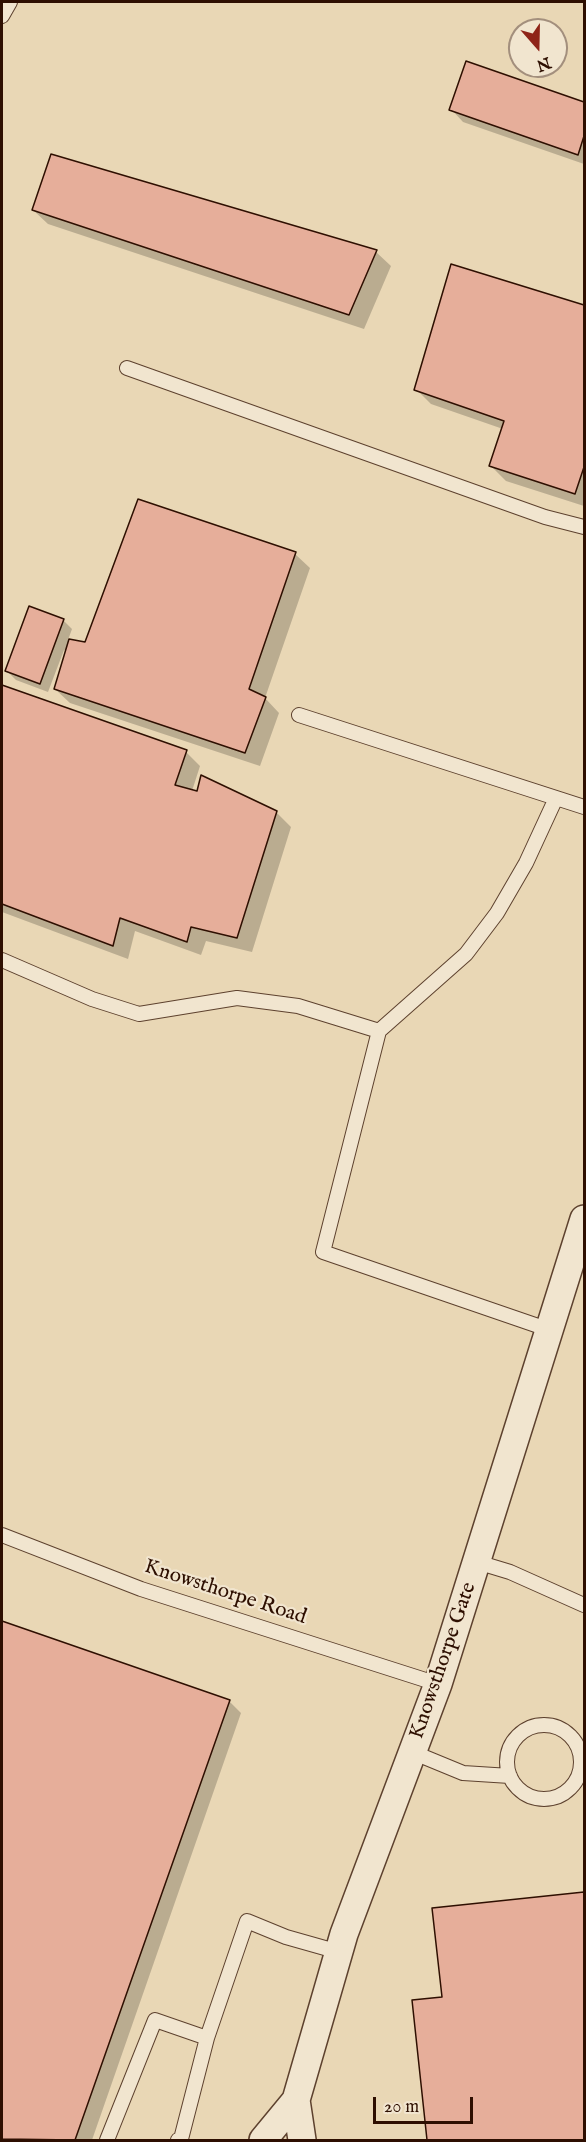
<!DOCTYPE html>
<style>
body{margin:0}
#map{position:relative;width:586px;height:2142px;overflow:hidden;background:#e9d7b5;font-family:"IM FELL English",serif}
canvas{display:block}
.frame{position:absolute;inset:0;border:3px solid #2e0f01;pointer-events:none}
.north{position:absolute;left:508px;top:18px;width:60px;height:60px;box-sizing:border-box;background:#f1e5cf;border:2px solid #a38f7d;border-radius:50%;rotate:160deg;font-size:16px;font-weight:700;line-height:24px;text-align:center;color:#2e0f01}
.north::after{content:'';display:block;margin:auto;width:21px;height:27px;background:#8f2418;clip-path:polygon(50% 0,100% 100%,50% 72%,0 100%)}
.scale{position:absolute;left:373px;top:2097px;width:100px;height:27px;box-sizing:border-box;border:3px solid #2e0f01;border-top:0;padding-left:8px;font-size:18px;line-height:21px;white-space:nowrap;color:#2e0f01;-webkit-text-stroke:4px #f1e5cf;paint-order:stroke}
</style>
<div id="map">
<canvas width="586" height="2142"></canvas>
<div class="frame"></div>
<div class="north">N</div>
<div class="scale">20 m</div>
</div>
<script>
const ctx = document.querySelector('canvas').getContext('2d');
ctx.lineJoin = 'round';
function fillPath(path, color) { ctx.fillStyle = color; ctx.fill(path, 'evenodd'); }
const toPath = rows => new Path2D(rows.map(r => 'M' + r).join(''));
function trace(path, color, width, dash) { ctx.strokeStyle = color; ctx.lineWidth = width; ctx.lineCap = dash ? 'butt' : 'round'; ctx.setLineDash(dash || []); ctx.stroke(path); }
function write(font, color, halo, rows, align = 'center') {
  ctx.font = font + ' "IM FELL English",serif'; ctx.lineWidth = 4.5; ctx.setLineDash([]); ctx.textBaseline = 'middle'; ctx.strokeStyle = halo; ctx.fillStyle = color; for (const [text, x, y, turn = 0] of rows) {
    ctx.save(); ctx.translate(x, y); ctx.rotate((+turn || 0) * Math.PI / 180); ctx.textAlign = isNaN(turn) ? turn : align; if (halo) ctx.strokeText(text, 0, 0); ctx.fillText(text, 0, 0); ctx.restore();
  }
}
fillPath(toPath([
 [467,63,584,104,584,164,463,122,451,109],
 [33,210,376,252,391,266,364,329,48,224],
 [452,266,584,306,584,506,506,481,491,466,503,429,431,404,416,389],
 [295,554,310,568,265,698,279,713,260,766,70,703,55,689,66,651,64,650,48,692,16,680,7,671,63,620,72,629,68,640,86,644],
 [2,687,186,752,200,766,192,791,276,812,291,827,252,952,206,941,201,955,135,931,128,959,2,912],
 [2,1622,229,1701,241,1713,92,2140,2,2140],
 [584,1893,584,2140,428,2140,414,2002,443,1999,434,1909]
]), '#0003');
const building = toPath([
 [466,61,584,102,584,136,578,155,449,110,466,61],
 [51,154,377,250,349,315,32,210,51,154],
 [451,264,584,305,584,467,575,494,489,466,504,421,414,390,451,264],
 [138,499,296,552,249,689,266,697,245,753,54,689,69,639,85,642,138,499],
 [29,606,64,619,40,684,5,671,29,606],
 [2,685,187,750,175,785,197,791,201,775,277,811,237,938,191,927,187,942,120,918,113,946,2,904,2,685],
 [2,1621,230,1700,75,2140,2,2139,2,1621],
 [584,1892,584,2140,427,2140,412,2000,442,1997,432,1908,584,1892]
]);
fillPath(building, '#e6ae9a');
trace(building, '#2e0f01', 1.5);
const service = toPath([
 [2,16,10,2],
 [127,368,545,517,584,527],
 [299,715,584,807],
 [2,960,92,999,139,1014,237,998,298,1006,379,1031],
 [550,1330,323,1252,379,1031,466,954,497,913,526,863,556,798],
 [2,1535,141,1589,438,1684],
 [477,1562,510,1572,584,1605],
 '507 1762a37 37 0 1 1 74 0a37 37 0 1 1-74 0Z',
 [412,1752,463,1773,510,1776],
 [107,2140,155,2020,207,2038,247,1921,286,1937,339,1952],
 [178,2140,181,2139,207,2038]
]);
const minor = toPath([
 [296,2100,302,2140],
 [263,2140,296,2100,344,1934,438,1684,584,1219]
]);
trace(service, '#5d412e', 16);
trace(minor, '#5d412e', 30);
trace(service, '#f1e5cf', 14);
trace(minor, '#f1e5cf', 27);
write('21px', '#2e0f01', '#f1e5cf', [
 ["Knowsthorpe Road",225,1593,18],
 ["Knowsthorpe Gate",444,1661,-71]
]);
</script>
